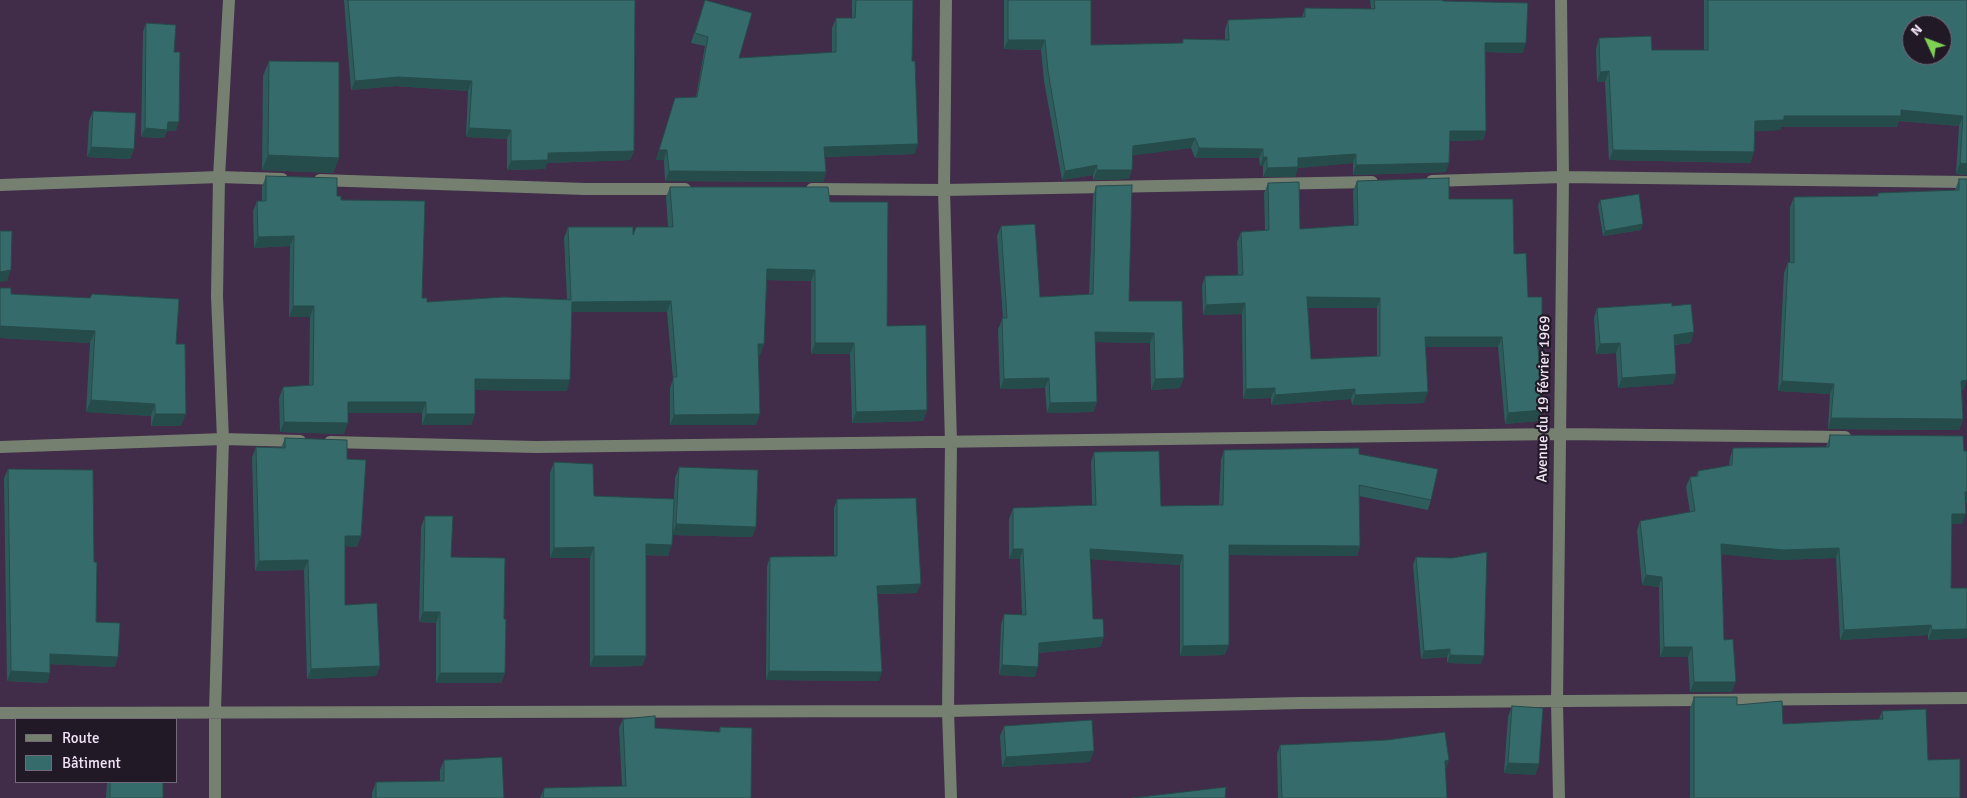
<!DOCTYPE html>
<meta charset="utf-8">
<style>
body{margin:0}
#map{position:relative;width:1967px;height:798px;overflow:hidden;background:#412c49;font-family:Signika,sans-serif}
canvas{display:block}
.legend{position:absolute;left:15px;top:718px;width:162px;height:65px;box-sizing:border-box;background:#221926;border:1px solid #756a7a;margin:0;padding:6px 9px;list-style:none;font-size:15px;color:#f1e4f7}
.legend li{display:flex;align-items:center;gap:10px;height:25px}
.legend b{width:25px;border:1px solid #756a7a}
.north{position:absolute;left:1902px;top:15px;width:50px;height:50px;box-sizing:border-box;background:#221926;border:1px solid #756a7a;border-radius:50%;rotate:313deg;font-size:14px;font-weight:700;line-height:20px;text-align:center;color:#f1e4f7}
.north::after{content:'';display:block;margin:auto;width:18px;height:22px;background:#7ed153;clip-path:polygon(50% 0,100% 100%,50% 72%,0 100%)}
</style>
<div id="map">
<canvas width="1967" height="798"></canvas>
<ul class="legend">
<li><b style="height:6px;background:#758071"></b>Route</li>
<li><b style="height:14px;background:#366b6b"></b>Bâtiment</li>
</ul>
<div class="north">N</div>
</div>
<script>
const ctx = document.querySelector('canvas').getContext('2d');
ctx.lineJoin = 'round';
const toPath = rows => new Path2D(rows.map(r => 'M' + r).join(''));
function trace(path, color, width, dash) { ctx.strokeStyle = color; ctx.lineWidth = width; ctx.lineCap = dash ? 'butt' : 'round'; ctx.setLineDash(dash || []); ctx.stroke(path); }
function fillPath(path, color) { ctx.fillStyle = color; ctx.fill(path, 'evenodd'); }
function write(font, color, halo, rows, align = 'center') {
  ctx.font = font + ' Signika,sans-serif'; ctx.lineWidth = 4.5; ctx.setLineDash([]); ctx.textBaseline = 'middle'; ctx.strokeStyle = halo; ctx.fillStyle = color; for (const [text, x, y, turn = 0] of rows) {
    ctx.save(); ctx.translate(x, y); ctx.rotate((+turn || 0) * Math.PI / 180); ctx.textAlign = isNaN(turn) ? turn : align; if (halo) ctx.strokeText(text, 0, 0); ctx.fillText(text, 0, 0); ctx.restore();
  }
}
trace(toPath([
 [946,0,944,190,951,443,948,711,951,798],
 [320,180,585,189,685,189],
 [1432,181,1563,177,1967,182],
 [0,185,219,177,282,179],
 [812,189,944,190,1372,182],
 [330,442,536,447,1559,434,1845,437],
 [0,447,223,439,300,441],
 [0,713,948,711,1300,703,1967,698],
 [215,798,215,711,223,439,217,296,219,177,229,0],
 [1559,798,1557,702,1563,177,1561,0]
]), '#758071', 12);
fillPath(toPath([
 [344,0,635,0,634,151,630,160,547,163,545,169,507,170,507,139,466,137,468,91,395,86,351,90],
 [705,0,739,58,832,53,832,28,836,18,852,18,852,0,913,0,912,61,915,154,825,157,826,172,823,182,665,181,664,160,656,160,675,98,696,97,705,46,691,43],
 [1004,0,1091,0,1091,45,1182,43,1183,39,1225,40,1225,30,1228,20,1302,17,1305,8,1371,9,1370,0,1442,0,1443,1,1523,53,1485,52,1486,131,1483,140,1450,141,1446,172,1353,175,1353,163,1298,168,1295,177,1263,177,1263,166,1260,166,1259,158,1195,158,1191,148,1132,155,1129,179,1093,180,1093,175,1062,180,1044,81,1041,50,1004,49],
 [1704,0,1967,0,1967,175,1956,174,1959,126,1899,121,1897,127,1781,127,1780,130,1755,131,1754,152,1750,163,1609,160,1605,82,1597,82,1596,49,1599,38,1652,50,1704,50],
 [146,23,174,52,176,131,167,131,164,138,141,137,143,32],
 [269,61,339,158,333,173,262,170,263,76],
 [93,111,134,149,130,159,87,157,89,121],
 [266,176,337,196,422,298,427,302,567,299,564,238,568,227,633,233,668,227,666,197,670,187,830,202,927,410,923,421,852,423,850,354,811,354,811,281,767,280,764,344,760,355,758,355,756,425,670,425,670,388,673,379,667,312,572,312,567,391,475,390,475,414,471,425,422,425,422,413,348,413,344,434,280,432,279,398,283,387,309,385,310,317,289,317,290,246,254,248,253,211,257,201,262,201,262,187],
 [1959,179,1967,342,1966,342,1967,380,1963,391,1962,391,1963,419,1959,430,1828,429,1830,394,1778,391,1784,273,1788,262,1790,262,1790,207,1794,197,1877,196,1878,193,1955,190],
 [1357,181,1449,199,1514,254,1542,337,1538,348,1543,410,1539,421,1505,424,1498,347,1426,347,1424,403,1352,405,1351,399,1271,405,1271,398,1243,399,1242,314,1203,315,1202,286,1205,276,1238,275,1237,242,1241,232,1265,230,1264,193,1268,183,1300,229,1354,225,1353,191],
 [1308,308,1377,308,1377,357,1311,359],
 [1096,186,1129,301,1182,301,1180,388,1151,390,1150,343,1095,342,1097,402,1093,412,1047,413,1045,388,1000,389,998,329,1003,318,997,236,1001,226,1040,297,1089,294,1093,196],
 [1600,200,1641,230,1603,236,1598,206],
 [0,288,11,294,176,344,181,426,151,426,151,416,86,412,90,343,0,338],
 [1672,306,1691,343,1674,345,1676,374,1673,384,1618,388,1616,353,1596,354,1594,318,1597,308],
 [1830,435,1967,451,1967,503,1965,502,1962,524,1952,524,1951,588,1967,588,1967,638,1928,640,1928,635,1840,640,1836,558,1779,560,1721,554,1724,640,1732,692,1690,692,1688,657,1660,657,1659,587,1642,585,1637,531,1640,521,1690,512,1686,487,1690,477,1696,476,1698,471,1729,466,1730,458,1733,448,1826,447],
 [285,438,347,459,361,536,357,547,345,546,345,605,380,666,376,676,307,679,304,570,255,571,252,457,256,447,281,448],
 [1224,450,1359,454,1431,500,1428,510,1359,496,1360,546,1357,556,1229,555,1225,655,1180,656,1180,565,1090,559,1093,619,1104,637,1100,647,1039,653,1035,677,999,675,1001,625,1004,614,1022,615,1020,559,1009,559,1009,519,1013,508,1092,505,1091,462,1094,452,1161,506,1219,505,1221,460],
 [554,462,594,496,674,499,675,478,679,467,756,527,752,537,673,535,668,556,646,555,646,656,642,666,590,667,590,558,550,558,550,473],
 [8,469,94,562,96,622,115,667,50,664,50,673,47,683,7,681,4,478],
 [837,499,917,593,878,594,879,681,766,680,767,566,770,557,834,556,834,508],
 [425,516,451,557,504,619,505,673,501,683,436,683,436,623,419,622,421,527],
 [1416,557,1481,664,1447,663,1447,657,1421,659,1413,565],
 [1694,697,1737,705,1783,724,1879,719,1882,711,1928,760,1960,798,1690,798,1690,708],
 [1512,706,1539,764,1535,775,1504,773,1508,717],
 [623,719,655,728,719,732,720,727,751,798,540,798,544,788,622,786,619,728],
 [1004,726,1090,762,1002,767,1000,736],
 [1280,745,1445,770,1447,798,1278,798,1277,754],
 [444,760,504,798,372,798,372,793,376,782,440,781,440,770],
 [107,782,163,782,163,798,106,798]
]), '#2e5c5c');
fillPath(toPath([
 [1008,40,1045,40,1041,50,1004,49],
 [1485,43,1526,43,1523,53,1482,52],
 [1609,71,1605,82,1597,82,1600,72],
 [398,77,472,81,468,91,395,86,351,90,355,81],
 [1901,110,1963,116,1959,126,1899,121,1897,127,1781,127,1780,130,1751,132,1755,121,1784,116],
 [168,122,179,122,176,131,167,131,164,138,141,137,145,128],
 [469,128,511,130,507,139,466,137],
 [1450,131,1486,131,1483,140,1446,141],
 [1195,138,1191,148,1129,156,1133,146],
 [918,144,915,154,820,157,824,147],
 [91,147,134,149,130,159,87,157],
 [1199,148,1263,149,1259,158,1195,158],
 [659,150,667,150,664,160,656,160],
 [1613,150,1754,152,1750,163,1609,160],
 [634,151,630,160,547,163,545,169,507,170,511,161,548,153],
 [1356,154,1353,163,1298,168,1295,177,1263,177,1267,168,1298,158],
 [268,155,339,158,333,173,262,170],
 [1263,157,1267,157,1263,166,1260,166],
 [1449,163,1446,172,1353,175,1356,165],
 [1960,163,1967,164,1967,175,1956,174],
 [1097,165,1093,175,1062,180,1065,171],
 [1097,170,1132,170,1129,179,1093,180],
 [669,171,826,172,823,182,665,181],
 [1643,224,1641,230,1603,236,1605,231],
 [294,236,290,246,254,248,258,237],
 [767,269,815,270,811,281,763,280],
 [11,270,7,281,0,282,0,272],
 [1307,297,1380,298,1377,308,1303,308],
 [671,301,667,312,568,312,572,302],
 [1245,303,1242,314,1203,315,1206,305],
 [293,306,314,306,310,317,289,317],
 [0,326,95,331,90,343,0,338],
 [1095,332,1154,333,1150,343,1091,342],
 [1694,332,1691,343,1670,345,1674,335],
 [1425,337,1502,337,1498,347,1422,347],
 [1537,337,1542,337,1538,348],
 [815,343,854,343,850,354,811,354],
 [1620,343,1616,353,1596,354,1600,344],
 [758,344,764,344,760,355,754,355],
 [1676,374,1673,384,1618,388,1622,378],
 [1049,378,1045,388,1000,389,1004,379],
 [1184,378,1180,388,1151,390,1155,379],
 [475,379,570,380,567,391,471,390],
 [1967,380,1963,391,1958,391,1961,381],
 [1782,381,1834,384,1830,394,1778,391],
 [1275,388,1271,398,1243,399,1246,389],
 [1355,389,1351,399,1271,405,1275,395],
 [1428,392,1424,403,1352,405,1355,395],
 [91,400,155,404,151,416,86,412],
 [348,402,426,402,422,413,344,413],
 [1097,402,1093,412,1047,413,1050,403],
 [927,410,923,421,852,423,856,412],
 [1543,410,1539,421,1505,424,1508,413],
 [155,414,186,414,181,426,151,426],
 [426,414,475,414,471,425,422,425],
 [760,414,756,425,670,425,674,415],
 [1831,418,1963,419,1959,430,1828,429],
 [284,422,348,423,344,434,280,432],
 [1965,492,1967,492,1967,503,1961,502],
 [1952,514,1966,514,1962,524,1949,524],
 [676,524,756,527,752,537,672,535],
 [345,536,361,536,357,547,341,546],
 [646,544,672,545,668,556,642,554],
 [1721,544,1839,548,1836,558,1779,560,1717,554],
 [1229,545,1360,546,1357,556,1225,555],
 [594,547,590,558,550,558,554,548],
 [1013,549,1023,549,1020,559,1009,559],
 [1090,549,1183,555,1180,565,1086,559],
 [308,560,304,570,255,571,259,561],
 [1646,575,1662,577,1659,587,1642,585],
 [921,584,917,593,874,594,877,586],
 [423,612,440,612,436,623,419,622],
 [1931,625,1928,635,1840,640,1844,630],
 [1967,629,1967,638,1928,640,1932,630],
 [1104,637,1100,647,1036,653,1039,643],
 [1229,645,1225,655,1180,656,1183,646],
 [1664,647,1692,647,1688,657,1660,657],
 [1450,649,1447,657,1421,659,1424,651],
 [50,654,118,657,115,667,47,664],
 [1450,655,1484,656,1481,664,1447,663],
 [594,656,646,656,642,666,590,667],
 [1002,665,1038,667,1035,677,999,675],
 [380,666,376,676,307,679,311,669],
 [11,671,50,673,47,683,7,681],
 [769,671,882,672,879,681,766,680],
 [440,673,505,673,501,683,436,683],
 [1694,682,1736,682,1732,692,1690,692],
 [1094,751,1090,762,1002,767,1006,757],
 [1449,760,1446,770,1445,761],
 [1508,763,1539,764,1535,775,1504,773]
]), '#264b4b');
const building = toPath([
 [348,0,635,0,634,151,548,153,548,160,511,161,511,130,469,128,472,81,398,77,355,81,348,0],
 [705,0,752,13,739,58,836,52,836,18,855,18,856,0,913,0,912,61,915,61,918,144,824,147,826,172,669,171,667,150,659,150,675,98,697,97,708,37,695,33,705,0],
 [1008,0,1091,0,1091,45,1183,43,1183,39,1229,40,1228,20,1305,17,1305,8,1375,9,1374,0,1442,0,1443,1,1528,3,1526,43,1485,43,1486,131,1450,131,1449,163,1356,165,1356,154,1298,158,1298,167,1267,168,1267,157,1263,157,1263,149,1199,148,1195,138,1133,146,1132,170,1097,170,1097,165,1065,171,1048,71,1045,40,1008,40,1008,0],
 [1708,0,1967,0,1967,164,1960,163,1963,116,1901,110,1901,116,1784,116,1784,120,1755,121,1754,152,1613,150,1609,71,1600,72,1599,38,1651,36,1652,50,1708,50,1708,0],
 [1912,25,1942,25,1942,55,1912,55,1912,25],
 [146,23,176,25,174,52,180,52,179,122,168,122,167,130,145,128,146,23],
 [269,61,339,62,339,158,268,155,269,61],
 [93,111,136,113,134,149,91,147,93,111],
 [266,176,337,178,337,196,341,196,341,200,425,201,422,298,427,298,427,302,504,297,571,300,568,227,633,227,633,235,636,227,673,227,670,187,828,187,830,202,888,202,887,326,926,325,927,410,856,412,854,343,815,343,815,270,767,269,764,344,758,344,760,414,674,415,673,377,677,377,671,301,572,302,570,380,475,379,475,414,426,414,426,402,348,402,348,423,284,422,283,387,313,385,314,306,293,306,294,236,258,237,257,201,266,201,266,176],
 [1449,178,1449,199,1513,199,1514,254,1526,253,1528,297,1542,297,1542,337,1537,337,1543,410,1508,413,1502,337,1425,337,1428,392,1355,395,1355,389,1275,395,1275,388,1246,389,1245,303,1206,305,1205,276,1243,275,1241,232,1269,230,1268,183,1299,182,1300,229,1358,225,1357,181,1449,178],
 [1307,297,1380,298,1380,356,1311,359,1307,297],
 [1959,179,1967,179,1967,380,1961,381,1963,419,1831,418,1834,384,1782,381,1788,262,1794,263,1794,197,1878,196,1878,193,1959,190,1959,179],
 [1132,185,1129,301,1182,301,1184,378,1155,379,1154,333,1095,332,1097,402,1050,403,1049,378,1004,379,1002,318,1007,318,1001,226,1035,224,1040,297,1093,294,1096,186,1132,185],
 [1639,194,1643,224,1605,231,1600,200,1639,194],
 [0,231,12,231,11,270,0,272,0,231],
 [0,288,11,288,11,294,90,298,92,294,179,299,176,344,185,344,186,414,155,414,155,404,91,400,95,331,0,326,0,288],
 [1672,303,1672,306,1691,304,1694,332,1674,335,1676,374,1622,378,1620,343,1600,344,1597,308,1672,303],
 [1830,435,1963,436,1964,451,1967,451,1967,492,1965,492,1966,514,1952,514,1951,588,1967,588,1967,629,1932,630,1931,625,1844,630,1839,548,1783,550,1721,544,1724,640,1733,639,1736,682,1694,682,1692,647,1664,647,1662,577,1646,575,1640,521,1695,511,1690,477,1698,476,1698,471,1732,465,1733,448,1829,447,1830,435],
 [285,438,347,440,347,459,366,460,361,536,345,536,345,605,377,603,380,666,311,669,308,560,259,561,256,447,285,448,285,438],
 [1359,448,1359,454,1438,469,1431,500,1359,485,1360,546,1229,545,1229,645,1183,646,1183,555,1090,549,1093,619,1103,619,1104,637,1039,643,1038,667,1002,665,1004,614,1026,615,1023,549,1013,549,1013,508,1096,505,1094,452,1159,451,1161,506,1223,505,1224,450,1359,448],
 [554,462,593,464,594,496,674,499,672,545,646,544,646,656,594,656,594,547,554,548,554,462],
 [679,467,758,470,756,527,676,524,679,467],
 [8,469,93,470,94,562,97,562,96,622,120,623,118,657,50,654,50,673,11,671,8,469],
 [916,498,921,584,877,586,882,672,769,671,770,557,837,556,837,499,916,498],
 [425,516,453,516,451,557,505,558,504,619,506,619,505,673,440,673,440,612,423,612,425,516],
 [1487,552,1484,656,1450,655,1450,649,1424,651,1416,557,1452,558,1487,552],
 [1694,697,1737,697,1737,705,1782,701,1783,724,1883,719,1882,711,1926,709,1928,760,1960,759,1960,798,1694,798,1694,697],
 [1512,706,1543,708,1539,764,1508,763,1512,706],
 [655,716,655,728,720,732,720,727,752,728,751,798,543,798,544,788,626,786,623,719,655,716],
 [1092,720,1094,751,1006,757,1004,726,1092,720],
 [1445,732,1449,760,1445,761,1447,798,1282,798,1280,745,1387,740,1445,732],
 [502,757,504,798,376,798,376,782,444,781,444,760,502,757],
 [110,782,163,782,163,798,110,798,110,782],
 [1226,787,1225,798,1132,798,1226,787]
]);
fillPath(building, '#366b6b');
trace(building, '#264b4b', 1);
write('15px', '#f1e4f7', '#221926', [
 ["Avenue du 19 février 1969",1544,399,-89]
]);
</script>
